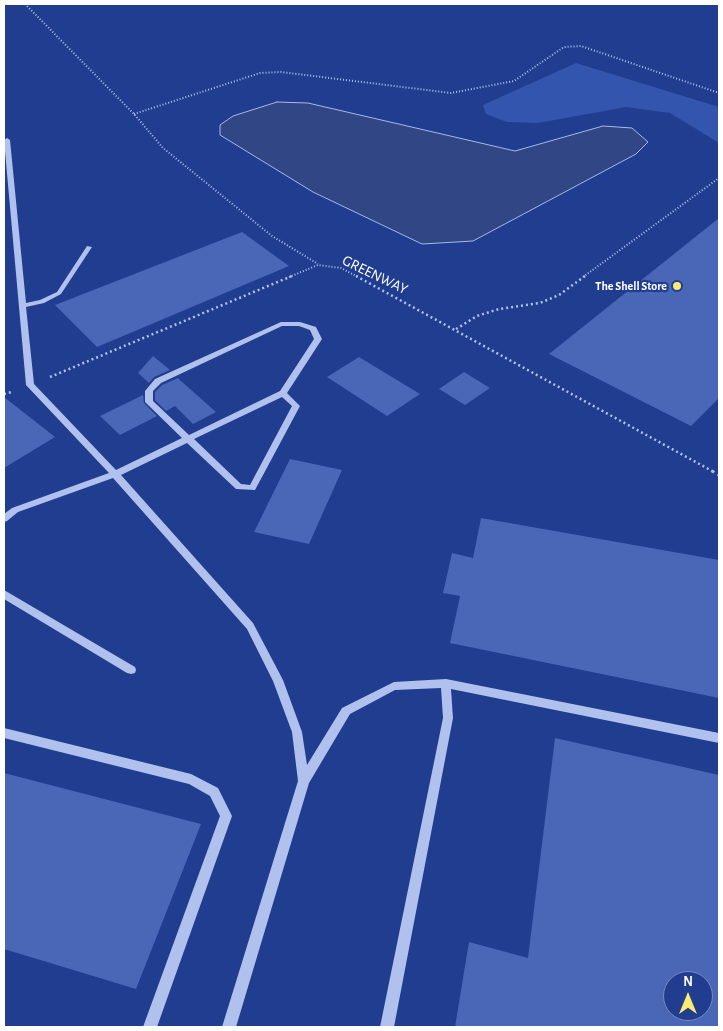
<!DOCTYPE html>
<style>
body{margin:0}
#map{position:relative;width:723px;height:1031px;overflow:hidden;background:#203d90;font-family:"Alegreya Sans",sans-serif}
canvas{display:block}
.frame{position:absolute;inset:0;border:5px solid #fff;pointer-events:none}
.north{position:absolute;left:663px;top:971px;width:50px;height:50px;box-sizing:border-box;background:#203d90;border:1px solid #798bbc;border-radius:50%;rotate:0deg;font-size:14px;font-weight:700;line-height:20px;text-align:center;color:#fff}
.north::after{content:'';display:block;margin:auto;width:18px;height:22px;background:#faeb71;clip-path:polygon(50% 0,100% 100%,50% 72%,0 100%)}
</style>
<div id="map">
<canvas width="723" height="1031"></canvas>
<div class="frame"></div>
<div class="north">N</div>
</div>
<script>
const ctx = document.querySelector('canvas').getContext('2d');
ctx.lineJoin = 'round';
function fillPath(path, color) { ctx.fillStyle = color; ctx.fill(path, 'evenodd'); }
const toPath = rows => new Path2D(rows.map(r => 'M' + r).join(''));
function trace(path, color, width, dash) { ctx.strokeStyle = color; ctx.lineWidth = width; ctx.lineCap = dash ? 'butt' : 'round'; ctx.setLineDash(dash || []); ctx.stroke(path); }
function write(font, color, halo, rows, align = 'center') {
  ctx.font = font + ' "Alegreya Sans",sans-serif'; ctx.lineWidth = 4.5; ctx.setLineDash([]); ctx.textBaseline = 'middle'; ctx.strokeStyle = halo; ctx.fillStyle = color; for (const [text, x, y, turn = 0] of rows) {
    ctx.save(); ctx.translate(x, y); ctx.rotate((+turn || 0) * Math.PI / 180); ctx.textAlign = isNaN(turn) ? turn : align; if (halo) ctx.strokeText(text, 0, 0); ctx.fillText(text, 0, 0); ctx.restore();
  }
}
fillPath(toPath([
 [576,63,719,107,719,143,670,113,626,107,538,123,507,122,486,114,483,105]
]), '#3455ad');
const water = toPath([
 [277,102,308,103,515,151,603,126,632,128,648,142,636,154,473,241,422,244,313,192,220,135,220,125,233,116,277,102]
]);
fillPath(water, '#314684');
trace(water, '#a4b9ee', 1);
fillPath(toPath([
 [719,218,719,398,691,426,549,354],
 [242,232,289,266,97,347,55,305],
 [153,356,170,370,154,377,149,383,138,373],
 [359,357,420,394,387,416,327,377],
 [464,372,490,388,465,405,439,389],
 [178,378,181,381,216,412,193,424,175,406,166,411,155,400,155,392,162,385],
 [143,395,144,403,157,416,120,435,100,416],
 [4,397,55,437,4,468],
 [290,459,342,470,309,544,254,532],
 [481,518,719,560,719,698,450,643,460,596,443,593,452,553,473,558],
 [555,738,719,775,719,1027,455,1027,469,942,528,958],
 [673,981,703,981,703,1011,673,1011],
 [4,773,201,824,136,989,4,949]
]), '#4966b7');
trace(toPath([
 [25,4,134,114,163,148,272,236,318,264],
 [134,114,260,73,281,72,451,93,514,81,564,47,581,46,719,93],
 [289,277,318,265,341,268,358,277],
 [583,277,719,178]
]), '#b0c1ed', 2, [1, 2]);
trace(toPath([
 [356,276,714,472],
 [456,329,477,316,499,309,540,303,559,295,585,276],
 [50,377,292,276],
 [4,394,12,392]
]), '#b0c1ed', 2.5, [2, 3]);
trace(toPath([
 [712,471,719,475]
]), '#b0c1ed', 3, [2.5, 4]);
fillPath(toPath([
 [7,138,10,140,26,303,40,300,57,292,87,246,92,247,61,294,44,303,26,307,34,384,116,470,182,438,145,402,145,391,155,379,281,322,300,322,316,327,322,339,287,393,300,406,255,490,236,489,187,443,121,475,253,623,283,680,302,732,307,765,342,708,394,682,446,679,719,733,719,743,451,689,453,718,394,1027,380,1027,443,718,441,688,395,690,350,714,309,783,236,1027,222,1027,298,781,292,732,273,681,247,629,113,478,18,512,7,521,4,522,4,514,12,508,109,473,26,385,4,140,7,138],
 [282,326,299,326,310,330,314,339,280,391,189,435,153,401,153,391,161,383,282,326],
 [282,397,292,406,250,485,241,484,194,439,282,397],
 [4,590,135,667,136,670,135,673,131,674,127,673,4,599,4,590],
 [4,728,191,774,218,788,232,816,157,1027,143,1027,220,816,210,796,189,784,4,738,4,728]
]), '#b0c1ed');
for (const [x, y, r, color] of [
 [677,286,5,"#faeb71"]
]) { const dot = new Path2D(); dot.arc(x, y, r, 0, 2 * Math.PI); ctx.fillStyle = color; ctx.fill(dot); trace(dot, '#203d90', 2); }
write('bold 12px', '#fff', '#203d90', [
 ["The Shell Store",667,286]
], 'right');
write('15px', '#fff', '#203d90', [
 ["GREENWAY",375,275,26]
]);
</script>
